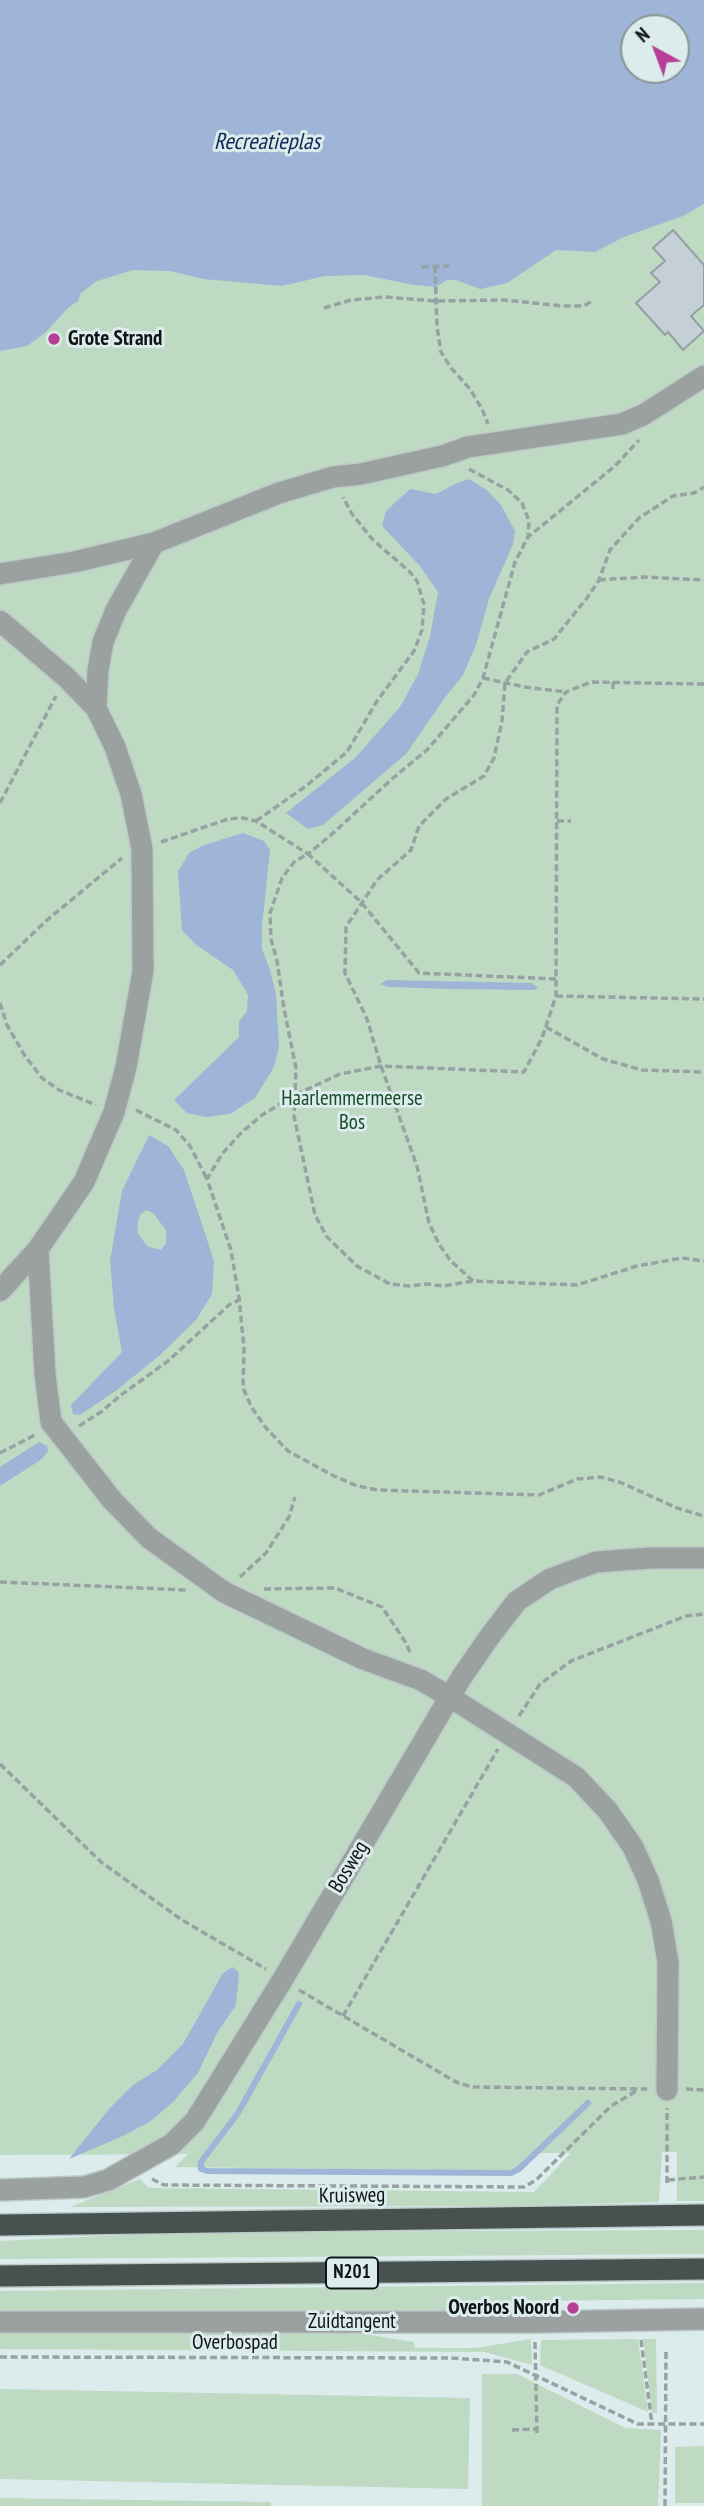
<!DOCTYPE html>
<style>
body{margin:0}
#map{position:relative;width:704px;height:2506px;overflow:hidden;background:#dcebec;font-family:"PT Sans Narrow",sans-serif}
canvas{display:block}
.north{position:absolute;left:620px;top:14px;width:70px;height:70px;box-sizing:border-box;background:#dcebec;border:2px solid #8a9596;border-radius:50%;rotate:319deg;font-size:19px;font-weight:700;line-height:28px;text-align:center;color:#0f1414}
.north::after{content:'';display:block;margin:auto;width:24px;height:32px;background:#b74096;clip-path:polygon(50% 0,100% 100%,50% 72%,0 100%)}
</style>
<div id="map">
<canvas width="704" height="2506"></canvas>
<div class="north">N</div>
</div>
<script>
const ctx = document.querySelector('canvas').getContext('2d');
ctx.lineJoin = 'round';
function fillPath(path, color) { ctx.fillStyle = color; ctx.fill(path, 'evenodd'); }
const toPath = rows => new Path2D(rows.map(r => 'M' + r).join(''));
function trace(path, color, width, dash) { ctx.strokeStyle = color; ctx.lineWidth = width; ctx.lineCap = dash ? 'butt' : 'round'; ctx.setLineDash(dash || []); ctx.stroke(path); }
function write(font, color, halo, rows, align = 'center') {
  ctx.font = font + ' "PT Sans Narrow",sans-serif'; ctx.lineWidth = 6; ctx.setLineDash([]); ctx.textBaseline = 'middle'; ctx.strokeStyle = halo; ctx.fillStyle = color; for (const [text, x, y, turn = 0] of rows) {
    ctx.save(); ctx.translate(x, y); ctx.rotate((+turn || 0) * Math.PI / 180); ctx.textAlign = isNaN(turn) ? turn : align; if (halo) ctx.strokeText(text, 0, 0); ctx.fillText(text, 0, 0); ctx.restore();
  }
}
fillPath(toPath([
 [0,0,704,0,704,2201,677,2201,677,2152,662,2152,659,2202,520,2206,70,2207,140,2179,148,2187,156,2188,534,2192,571,2153,539,2153,514,2171,175,2167,188,2154,0,2155],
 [634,28,676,28,676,70,634,70],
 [704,2230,704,2254,0,2259,0,2241,124,2235,242,2232],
 [704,2283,704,2299,530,2301,530,2311,0,2310,0,2291],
 [0,2328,346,2331,414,2342,415,2348,475,2348,531,2339,532,2365,485,2352,0,2349],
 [638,2339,648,2412,540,2365,541,2340],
 [643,2339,656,2339,657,2414,652,2412],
 [482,2374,517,2374,625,2428,661,2430,658,2506,482,2506],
 [0,2389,470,2398,468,2489,0,2479],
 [704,2446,704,2503,675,2503,675,2447],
 [0,2498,271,2502,271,2506,0,2506]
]), '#bedac3');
fillPath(toPath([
 [0,0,704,0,704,204,683,216,624,237,595,252,556,250,507,283,480,289,456,280,447,280,436,287,414,285,364,275,325,276,282,286,203,279,170,271,133,270,97,281,81,293,78,301,69,307,45,333,27,346,0,351],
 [634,28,676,28,676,70,634,70],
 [469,479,487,490,501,505,515,531,513,544,489,599,476,645,463,675,446,696,406,754,323,825,308,829,286,813,355,758,400,707,418,674,430,636,438,592,420,566,382,526,386,511,410,489,436,494,457,483],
 [243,833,264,841,270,850,262,926,262,949,270,970,276,994,279,1047,274,1067,255,1098,230,1114,206,1117,187,1113,174,1100,239,1037,239,1022,247,1011,248,995,233,970,195,944,182,930,178,872,189,853,204,845],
 [387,980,531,983,538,987,535,990,453,989,388,987,380,984],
 [149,1135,168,1146,184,1170,214,1261,212,1294,196,1320,160,1355,117,1390,80,1415,73,1414,71,1405,122,1352,114,1308,110,1261,122,1191],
 [146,1210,153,1213,166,1230,166,1243,161,1250,147,1246,139,1235,137,1227,140,1215],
 [39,1442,47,1446,48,1451,42,1459,0,1486,0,1467],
 [233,1967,239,1973,236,2005,217,2033,198,2073,173,2102,151,2121,125,2135,69,2159,109,2109,133,2085,157,2070,183,2044,223,1973]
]), '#9eb5d7');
trace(toPath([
 [299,2004,238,2113,201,2162,201,2169,207,2171,511,2173,519,2169,588,2103]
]), '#9eb5d7', 6);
const building = toPath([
 [673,230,704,265,704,305,691,316,704,331,683,350,668,332,665,335,636,303,660,282,651,273,665,261,653,248,673,230]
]);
fillPath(building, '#c4cfd6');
trace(building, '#949fa5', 2);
const minor = toPath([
 [0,574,74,562,154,543,279,493,333,477,361,474,442,456,468,447,622,424,643,415,704,376],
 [0,621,67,678,96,708],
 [38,1249,45,1374,51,1422,112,1500,149,1538,224,1592,363,1659,421,1680,450,1697,576,1777,608,1811,633,1847,648,1880,661,1921,668,1962,667,2090],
 [0,1291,38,1249,84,1182,114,1112,126,1067,143,971,142,849,131,794,115,747,96,708,98,670,103,642,116,610,154,543],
 [0,2190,84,2187,108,2180,172,2144,195,2121,283,1979,461,1678,490,1636,517,1601,550,1579,596,1562,650,1558,704,1558],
 [0,2322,537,2322,704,2319]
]);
const highway = toPath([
 [0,2225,704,2215],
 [0,2276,704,2269]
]);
trace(minor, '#bbc9c9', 24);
trace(highway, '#bbc9c9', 24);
trace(toPath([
 [435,266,437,327,441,352,451,368,470,389,482,409,488,424],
 [422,267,449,266],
 [324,308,351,300,385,297,436,301,504,300,563,306,584,306,592,301],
 [469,469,508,490,522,503,529,521,528,535],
 [599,580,644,577,704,580],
 [483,678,525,687,566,692],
 [613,682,613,692],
 [704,684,591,682,566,692,557,705,556,996,542,1038,524,1072,381,1066,340,1074,295,1095,262,1115,241,1133,222,1154,207,1179,231,1250,239,1298,244,1348,243,1388,252,1408,266,1428,288,1451,332,1475,357,1486,378,1490,539,1495,577,1479,601,1477,622,1483,677,1508,704,1516],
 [0,803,56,696],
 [256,821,306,786,347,752,377,701,414,651,422,630,424,604,417,581,409,571,373,540,352,514,343,497],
 [557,821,571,821],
 [161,842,228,819,243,818,256,821,308,854,331,835,393,778,427,750,474,695,483,678,515,562,528,537,615,466,639,440],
 [0,965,46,921,122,858],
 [556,979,419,973,361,902,308,854,295,861,282,878,270,913,271,939,277,961,284,1009,296,1068,294,1116,315,1215,327,1237,357,1266,390,1284,409,1286,427,1284,443,1286,473,1281,577,1285,637,1266,682,1258,704,1261],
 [556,996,704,999],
 [0,1003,7,1025,25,1056,42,1078,59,1090,96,1105],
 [546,1027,603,1059,642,1070,704,1072],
 [136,1110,176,1130,190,1146,207,1179],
 [473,1281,450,1260,439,1244,429,1223,417,1166,381,1066,367,1019,345,973,346,927,377,880,411,850,419,826,446,799,484,776,494,758,502,721,505,683,527,652,554,639,587,598,599,580,610,550,639,518,673,496,694,493,704,487],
 [79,1426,101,1412,121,1395,168,1361,229,1305,239,1300],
 [0,1453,35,1435],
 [240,1577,266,1553,289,1517,295,1497],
 [0,1582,186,1590],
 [264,1589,335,1588,382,1607,406,1643,411,1655],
 [519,1716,540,1684,571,1661,686,1616,704,1614],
 [0,1764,101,1862,182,1920,266,1969],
 [299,1990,456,2082,472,2087,647,2089],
 [343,2016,498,1749],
 [686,2089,704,2090],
 [152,2179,164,2185,524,2187,536,2180,611,2106,638,2090],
 [668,2180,704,2177],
 [667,2183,667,2108],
 [641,2340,652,2424],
 [535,2342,537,2435],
 [0,2357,450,2358,507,2362,638,2424,704,2424],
 [512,2430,536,2429],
 [665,2506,666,2351]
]), '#97a2a3', 3.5, [7, 3.5]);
trace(minor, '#9ba19f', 21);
trace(highway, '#47524f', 21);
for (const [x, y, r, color] of [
 [54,339,7,"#b74096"],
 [573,2308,7,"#b74096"]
]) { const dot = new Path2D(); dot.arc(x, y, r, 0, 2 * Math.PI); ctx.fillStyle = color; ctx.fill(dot); trace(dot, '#dcebec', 2.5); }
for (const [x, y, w] of [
 [352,2273,52]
]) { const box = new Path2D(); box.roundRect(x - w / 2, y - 15.5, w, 31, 5); ctx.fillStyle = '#dcebec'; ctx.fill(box); trace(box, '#0f1414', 2); }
write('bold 19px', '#0f1414', null, [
 ["N201",352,2273]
]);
write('bold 21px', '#0f1414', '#dcebec', [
 ["Grote Strand",68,339],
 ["Overbos Noord",559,2308,"right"]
], 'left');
write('21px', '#154d28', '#dcebec', [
 ["Haarlemmermeerse",352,1099],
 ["Bos",352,1123]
]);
write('21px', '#0f1414', '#dcebec', [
 ["Bosweg",349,1867,-59],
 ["Kruisweg",352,2196,-1],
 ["Zuidtangent",352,2322],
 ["Overbospad",235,2343]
]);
write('italic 23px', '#0f2a56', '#dcebec', [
 ["Recreatieplas",267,142]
]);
</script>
